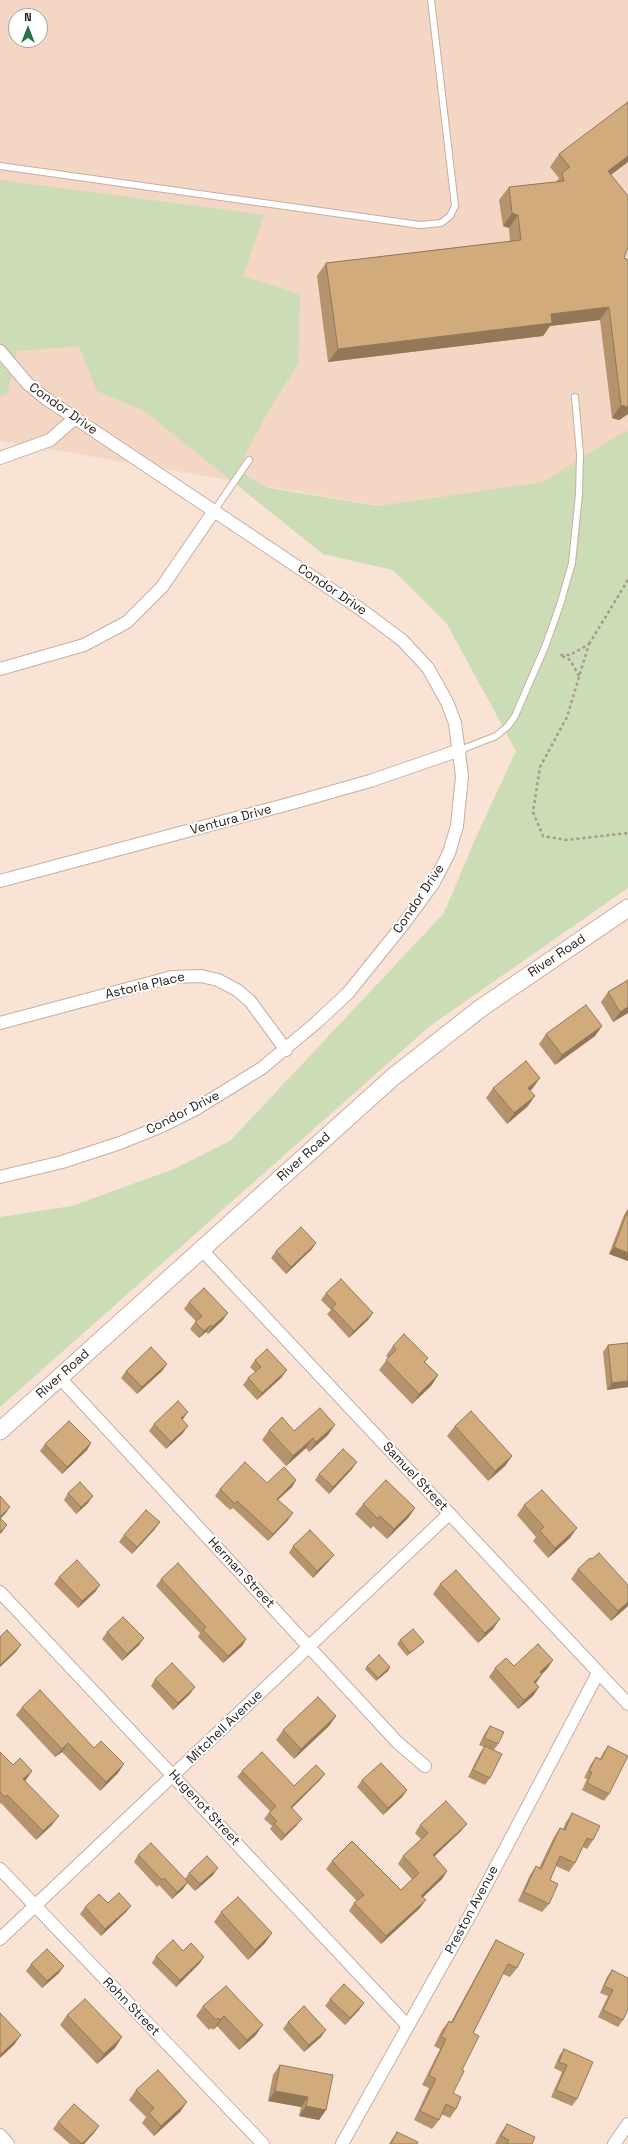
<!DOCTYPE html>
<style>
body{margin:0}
#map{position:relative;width:628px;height:2144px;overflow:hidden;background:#f9e3d5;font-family:"Space Grotesk",sans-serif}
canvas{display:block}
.north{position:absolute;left:8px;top:8px;width:40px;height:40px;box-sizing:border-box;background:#fff;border:1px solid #a7a4a2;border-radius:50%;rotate:0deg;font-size:11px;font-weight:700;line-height:16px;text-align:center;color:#231b16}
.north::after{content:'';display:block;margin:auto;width:14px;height:18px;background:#257444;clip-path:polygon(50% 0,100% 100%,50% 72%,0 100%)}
</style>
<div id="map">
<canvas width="628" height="2144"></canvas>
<div class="north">N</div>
</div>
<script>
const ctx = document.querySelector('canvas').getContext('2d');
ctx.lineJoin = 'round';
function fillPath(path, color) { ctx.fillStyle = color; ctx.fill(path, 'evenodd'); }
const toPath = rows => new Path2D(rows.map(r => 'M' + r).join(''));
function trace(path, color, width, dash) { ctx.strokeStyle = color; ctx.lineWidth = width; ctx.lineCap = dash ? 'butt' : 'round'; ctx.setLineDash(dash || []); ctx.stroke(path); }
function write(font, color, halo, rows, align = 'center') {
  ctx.font = font + ' "Space Grotesk",sans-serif'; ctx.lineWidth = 4; ctx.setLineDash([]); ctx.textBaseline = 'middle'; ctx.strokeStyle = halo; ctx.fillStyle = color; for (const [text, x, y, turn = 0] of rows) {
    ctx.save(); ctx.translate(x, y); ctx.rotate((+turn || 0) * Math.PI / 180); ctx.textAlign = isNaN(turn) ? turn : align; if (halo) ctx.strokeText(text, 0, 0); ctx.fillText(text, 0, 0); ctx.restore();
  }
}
fillPath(toPath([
 [0,0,628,0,628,792,448,517,0,441],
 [16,16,40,16,40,40,16,40]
]), '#f4d6c4');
fillPath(toPath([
 [0,180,264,215,243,276,300,294,298,364,269,410,237,470,269,488,379,506,543,482,615,437,628,431,628,888,430,1026,0,1407,0,1217,72,1206,174,1169,230,1141,444,913,476,837,516,751,447,624,393,570,323,554,143,410,97,391,79,346,17,351,7,395,0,396]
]), '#ccdcb7');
const lane = toPath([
 [0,166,420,225,441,223,450,216,455,206,454,197,431,0],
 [214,511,249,460],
 [460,750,496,736,508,726,515,716,545,647,560,605,572,563,579,494,580,454,575,397]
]);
const street = toPath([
 [0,351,27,383,45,398,359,608,402,640,428,668,447,702,455,723,462,776,457,826,449,853,433,884,402,926,348,993,317,1022,262,1068,196,1109,162,1126,120,1143,62,1162,0,1177],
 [0,458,50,440,75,418],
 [0,669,84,645,127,622,162,587,214,511],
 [0,881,296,802,370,781,460,750],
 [0,1023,172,977,201,976,218,980,237,990,250,1001,286,1050],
 [202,1250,628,1704],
 [59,1377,398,1743,425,1766],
 [0,1592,407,2025],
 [0,1869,263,2144],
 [0,1939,449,1514],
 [0,2135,8,2144],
 [342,2144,474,1908,598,1673],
 [614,2144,628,2124]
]);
const secondary = toPath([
 [0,1431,393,1077,481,1008,628,908]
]);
trace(lane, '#c5afa2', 8);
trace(street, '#c5afa2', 14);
trace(secondary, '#c5afa2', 19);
trace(toPath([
 [589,644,628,580],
 [579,676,570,660,560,655,570,655,589,644,567,717,540,767,533,812,543,836,566,840,628,833]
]), '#a8988d', 2.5, [3, 3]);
trace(lane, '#fff', 6);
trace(street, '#fff', 12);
trace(secondary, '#fff', 17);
fillPath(toPath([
 [559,154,611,175,624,258,628,260,628,414,619,420,612,418,600,320,550,326,543,336,328,362,317,276,326,263,510,241,509,228,503,226,499,200,509,187,556,182,559,178,550,167],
 [628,980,628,1013,613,1022,601,1002,608,992],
 [602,1026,595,1036,555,1065,539,1044,546,1034],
 [493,1088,533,1088,530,1090,528,1106,507,1124,486,1098],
 [628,1209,628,1261,609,1254,624,1215],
 [312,1249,286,1274,271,1258,276,1251],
 [326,1293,373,1313,368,1320,349,1338,327,1314,331,1310,321,1300],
 [189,1302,223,1320,208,1334,206,1332,199,1338,190,1329,196,1321,184,1309],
 [608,1345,628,1387,607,1390,603,1352],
 [393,1346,428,1358,425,1362,438,1375,431,1386,412,1404,379,1370,388,1358,386,1356],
 [255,1360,282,1377,257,1400,243,1385,248,1378,255,1372,250,1367],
 [167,1364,162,1371,137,1394,121,1378,126,1371],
 [183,1419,182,1420,183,1433,166,1449,149,1431,154,1424],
 [455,1426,512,1456,505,1466,488,1481,447,1436],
 [269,1430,294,1431,328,1435,309,1452,306,1448,286,1466,262,1440],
 [91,1443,87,1450,62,1474,40,1451,45,1444],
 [352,1469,329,1494,315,1480,319,1474],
 [296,1480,292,1487,278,1500,288,1520,268,1541,233,1508,230,1510,215,1496,220,1489,267,1483],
 [68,1493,88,1503,76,1514,64,1500],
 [363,1504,415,1508,408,1518,387,1539,373,1526,371,1529,355,1514],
 [524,1505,570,1538,548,1558,533,1541,536,1537,517,1515],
 [155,1529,132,1554,119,1542,124,1535],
 [293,1546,329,1561,313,1578,289,1553],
 [592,1559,628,1585,628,1606,611,1621,571,1579,578,1569],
 [59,1577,96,1591,78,1608,54,1584],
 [161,1579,246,1639,242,1646,223,1663,198,1637,200,1633,156,1586],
 [440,1584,493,1629,478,1643,433,1594],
 [107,1632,144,1638,139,1645,122,1661,102,1639],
 [400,1640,424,1642,421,1645,407,1656,397,1644],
 [553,1660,547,1669,542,1674,536,1683,539,1687,533,1696,518,1709,489,1677,495,1668],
 [367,1666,390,1667,388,1671,376,1681,365,1669],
 [155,1679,190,1694,173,1710,151,1686],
 [22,1707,118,1773,100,1791,62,1752,55,1757,16,1715],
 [336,1716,329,1726,294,1759,276,1740,283,1730],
 [490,1726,498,1744,494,1750,490,1778,485,1785,468,1777,480,1753,484,1747,479,1745,485,1733],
 [608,1746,609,1794,604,1801,582,1790,587,1779,584,1778,591,1764,596,1757,600,1759,603,1753],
 [0,1752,13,1765,32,1771,25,1780,52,1825,36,1840,1,1803,0,1804],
 [242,1771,294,1786,325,1774,320,1780,292,1808,297,1825,281,1841,270,1829,272,1826,264,1819,270,1811,237,1777],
 [362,1780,407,1790,402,1797,383,1815,357,1787],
 [572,1813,593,1840,587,1849,583,1847,575,1863,569,1872,556,1866,550,1880,549,1904,542,1912,518,1901,530,1875,536,1866,539,1868,554,1837,560,1828,563,1829,566,1822],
 [420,1825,461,1831,434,1857,447,1871,442,1879,423,1897,420,1908,381,1944,349,1911,354,1903,357,1901,326,1869,332,1861,401,1890,412,1879,398,1864,403,1856,421,1839,415,1833],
 [138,1855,185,1879,189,1873,213,1875,195,1891,187,1883,183,1889,172,1899,159,1885,157,1887,134,1862],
 [108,1903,131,1906,126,1912,101,1936,80,1914,85,1907],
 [221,1912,272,1933,265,1943,248,1960,214,1922],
 [496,1940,517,1968,510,1977,503,1974,473,2033,462,2070,453,2093,456,2109,450,2118,441,2114,439,2120,432,2129,414,2120,429,2088,422,2085,440,2049,434,2046,442,2030,449,2021,451,2022,490,1950],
 [183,1951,204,1957,199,1964,176,1987,152,1963,156,1956],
 [31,1964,59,1973,42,1988,26,1971],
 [612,1970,623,2020,618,2027,598,2017,608,1996,600,1993,607,1977],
 [226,1986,256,2035,239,2050,217,2026,213,2030,211,2028,209,2030,196,2016,203,2006],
 [330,1999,364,2003,359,2010,345,2025,325,2006],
 [67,2015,115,2048,97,2064,60,2025],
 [288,2022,321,2037,304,2052,283,2029],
 [564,2049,577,2099,572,2106,551,2097,562,2072,554,2068,559,2056],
 [280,2065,326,2110,319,2120,299,2116,301,2107,268,2101,273,2075],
 [136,2090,180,2112,154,2136,142,2123,146,2117,129,2100],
 [58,2122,94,2133,84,2144,70,2144,53,2129],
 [507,2124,532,2144,495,2144,500,2134],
 [397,2132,417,2144,389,2144,392,2139]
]), '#b5936c');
fillPath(toPath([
 [628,156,628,162,599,184,608,171],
 [512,213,518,215,509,228,503,226],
 [609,307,600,320,550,326,543,336,328,362,338,349,551,314],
 [621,405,628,407,628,414,619,420,612,418],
 [628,1007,628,1013,613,1022,620,1012],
 [602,1026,595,1036,555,1065,562,1055],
 [540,1078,533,1088,521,1098,528,1088],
 [535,1096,528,1106,507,1124,514,1113],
 [316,1243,312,1249,286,1274,291,1267],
 [614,1247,628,1253,628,1261,609,1254],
 [228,1313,223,1320,208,1334,212,1327],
 [373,1313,368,1320,349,1338,354,1331],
 [211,1325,206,1332,199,1338,204,1331],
 [167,1364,162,1371,137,1394,142,1387],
 [287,1370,282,1377,257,1400,262,1393],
 [438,1375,431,1386,412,1404,419,1394],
 [628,1381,628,1387,607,1390,612,1383],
 [188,1412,183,1419,176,1425,181,1418],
 [335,1425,328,1435,309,1452,316,1442],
 [188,1426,183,1433,166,1449,171,1442],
 [313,1438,306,1448,286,1466,293,1456],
 [91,1443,87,1450,62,1474,67,1467],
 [512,1456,505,1466,488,1481,495,1471],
 [357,1462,352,1469,329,1494,333,1487],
 [296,1480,292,1487,272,1505,277,1499],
 [93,1496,88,1503,76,1514,81,1507],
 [10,1507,5,1514,0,1519,0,1517],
 [415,1508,408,1518,387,1539,394,1529],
 [293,1513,288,1520,268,1541,273,1534],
 [160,1522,155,1529,132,1554,137,1547],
 [7,1525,2,1532,0,1534,0,1532],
 [577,1528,570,1538,548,1558,555,1548],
 [334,1555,329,1561,313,1578,317,1571],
 [100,1585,96,1591,78,1608,82,1601],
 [628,1602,628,1606,611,1621,618,1611],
 [500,1619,493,1629,478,1643,485,1633],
 [144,1638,139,1645,122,1661,127,1654],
 [246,1639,242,1646,223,1663,228,1656],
 [21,1645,16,1652,0,1667,0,1665],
 [553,1660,547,1669,534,1681,540,1672],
 [390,1667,388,1671,376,1681,378,1678],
 [542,1674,536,1683,534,1682],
 [195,1687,190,1694,173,1710,178,1703],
 [539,1687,533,1696,518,1709,524,1700],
 [336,1716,329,1726,294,1759,301,1749],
 [68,1743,62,1752,55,1757,62,1749],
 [124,1764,118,1773,100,1791,106,1782],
 [32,1771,26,1780,17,1788,23,1779],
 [325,1774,320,1780,286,1814,291,1807],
 [407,1790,402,1797,383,1815,388,1808],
 [59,1816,52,1825,36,1840,43,1831],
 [302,1819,297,1825,281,1841,285,1835],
 [467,1824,461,1831,427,1863,433,1855],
 [218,1868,213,1875,195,1891,200,1884],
 [447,1871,442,1879,416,1904,421,1896],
 [188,1882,183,1889,172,1899,177,1892],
 [426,1900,420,1908,381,1944,386,1936],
 [131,1906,126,1912,101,1936,105,1929],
 [272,1933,265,1943,248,1960,255,1950],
 [204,1957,199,1964,176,1987,180,1980],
 [64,1966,59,1973,42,1988,47,1981],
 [364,2003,359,2010,345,2025,350,2018],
 [224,2016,217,2026,213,2030,220,2020],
 [263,2025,256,2035,239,2050,247,2040],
 [326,2030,321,2037,304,2052,309,2045],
 [21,2035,14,2045,0,2058,0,2055],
 [122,2037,115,2048,97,2064,104,2054],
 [275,2091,308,2097,301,2107,268,2101],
 [187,2102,180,2112,154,2136,161,2126],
 [306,2106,326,2110,319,2120,299,2116],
 [99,2126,94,2133,84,2144,82,2144]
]), '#937858');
const building = toPath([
 [628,102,628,156,608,171,628,196,628,247,624,258,628,260,628,407,621,405,609,307,551,314,552,323,338,349,326,263,521,240,518,215,512,213,509,187,564,181,562,173,570,167,559,154,628,102],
 [628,980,628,1007,620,1012,608,992,628,980],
 [586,1005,602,1026,562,1055,546,1034,586,1005],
 [526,1061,540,1078,528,1088,535,1096,514,1113,493,1088,526,1061],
 [628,1210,628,1253,614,1247,628,1210],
 [301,1227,316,1243,291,1267,276,1251,301,1227],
 [341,1279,373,1313,354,1331,332,1308,336,1304,326,1293,341,1279],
 [204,1288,228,1313,212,1327,211,1325,204,1331,195,1322,202,1316,189,1302,204,1288],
 [404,1334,428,1358,424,1362,438,1375,419,1394,386,1360,396,1350,393,1346,404,1334],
 [628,1343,628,1381,612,1383,608,1345,628,1343],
 [151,1347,167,1364,142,1387,126,1371,151,1347],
 [267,1349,287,1370,262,1393,248,1378,261,1367,255,1360,267,1349],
 [178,1401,188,1412,181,1418,188,1426,171,1442,154,1424,178,1401],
 [320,1408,335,1425,316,1442,313,1438,293,1456,269,1430,282,1417,294,1431,320,1408],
 [471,1411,512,1456,495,1471,455,1426,471,1411],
 [69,1421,91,1443,67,1467,45,1444,69,1421],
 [343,1449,357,1462,333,1487,319,1474,343,1449],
 [245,1462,267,1483,284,1467,296,1480,277,1499,293,1513,273,1534,237,1501,235,1504,220,1489,245,1462],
 [386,1480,415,1508,394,1529,380,1516,378,1519,363,1504,386,1480],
 [80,1482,93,1496,81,1507,68,1493,80,1482],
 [542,1490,577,1528,555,1548,540,1531,544,1527,524,1505,542,1490],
 [0,1496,10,1507,0,1517,0,1496],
 [146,1510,160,1522,137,1547,124,1535,146,1510],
 [0,1518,7,1525,0,1532,0,1518],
 [310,1530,334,1555,317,1571,293,1546,310,1530],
 [599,1553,628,1585,628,1602,618,1611,578,1569,590,1558,592,1559,599,1553],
 [77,1560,100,1585,82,1601,59,1577,77,1560],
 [178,1563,246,1639,228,1656,203,1630,206,1627,161,1579,178,1563],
 [456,1570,500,1619,485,1633,440,1584,456,1570],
 [123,1617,144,1638,127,1654,107,1632,123,1617],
 [413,1629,424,1642,410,1653,400,1640,413,1629],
 [7,1630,21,1645,0,1665,0,1637,7,1630],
 [538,1644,553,1660,540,1672,542,1674,534,1682,539,1687,524,1700,495,1668,506,1658,514,1666,538,1644],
 [379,1655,390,1667,378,1678,367,1666,379,1655],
 [172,1663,195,1687,178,1703,155,1679,172,1663],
 [40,1690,94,1748,101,1741,124,1764,106,1782,68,1743,62,1749,22,1707,40,1690],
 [318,1697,336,1716,301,1749,283,1730,318,1697],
 [490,1726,504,1732,498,1744,484,1738,490,1726],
 [485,1746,502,1754,490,1778,473,1770,485,1746],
 [608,1746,628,1756,609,1794,587,1783,592,1772,589,1771,596,1757,601,1760,608,1746],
 [0,1752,13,1765,20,1758,32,1771,23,1779,59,1816,43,1831,7,1795,5,1797,0,1792,0,1752],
 [262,1752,294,1786,316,1765,325,1774,291,1807,302,1819,285,1835,274,1823,277,1821,269,1813,276,1806,242,1771,262,1752],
 [381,1763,407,1790,388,1808,362,1780,381,1763],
 [446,1801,467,1824,433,1855,447,1871,421,1896,426,1900,386,1936,354,1903,364,1895,332,1861,352,1841,401,1890,419,1873,403,1856,428,1833,420,1825,446,1801],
 [572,1813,600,1826,593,1840,587,1838,575,1863,560,1856,550,1880,558,1884,549,1904,524,1892,536,1866,541,1869,560,1828,565,1830,572,1813],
 [151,1843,188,1882,177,1892,164,1878,162,1880,138,1855,151,1843],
 [207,1856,218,1868,200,1884,189,1873,207,1856],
 [119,1893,131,1906,105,1929,85,1907,99,1894,108,1903,119,1893],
 [238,1897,272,1933,255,1950,221,1912,238,1897],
 [173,1940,183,1951,191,1943,204,1957,180,1980,156,1956,173,1940],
 [496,1940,524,1954,517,1968,508,1964,473,2033,479,2036,462,2070,464,2071,453,2093,461,2097,456,2109,446,2104,439,2120,420,2111,436,2079,429,2075,446,2039,441,2037,449,2021,452,2023,496,1940],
 [47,1949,64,1966,47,1981,31,1964,47,1949],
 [612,1970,628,1978,628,2009,623,2020,603,2010,613,1990,604,1986,612,1970],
 [344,1984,364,2003,350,2018,330,1999,344,1984],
 [226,1986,263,2025,247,2040,224,2016,220,2020,218,2018,216,2020,203,2006,226,1986],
 [85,1999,122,2037,104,2054,67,2015,85,1999],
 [304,2006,326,2030,309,2045,288,2022,304,2006],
 [0,2013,21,2035,0,2055,0,2013],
 [564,2049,593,2062,577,2099,556,2090,567,2065,559,2062,564,2049],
 [280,2065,333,2075,326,2110,306,2106,308,2097,275,2091,280,2065],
 [158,2070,187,2102,161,2126,149,2113,154,2108,136,2090,158,2070],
 [74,2104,99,2126,82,2144,58,2122,74,2104],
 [507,2124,535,2137,532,2144,507,2144,509,2140,501,2136,507,2124],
 [397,2132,418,2142,417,2144,391,2144,397,2132]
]);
fillPath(building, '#d2ab7d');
trace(building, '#937858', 1);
write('13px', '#231b16', '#fff', [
 ["Condor Drive",63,409,35],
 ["Condor Drive",332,590,34],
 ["Ventura Drive",231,820,-15],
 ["Condor Drive",419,899,-56],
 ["River Road",557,956,-34],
 ["Astoria Place",145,986,-13],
 ["Condor Drive",183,1113,-27],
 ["River Road",304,1157,-42],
 ["River Road",63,1374,-42],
 ["Samuel Street",415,1477,47],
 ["Herman Street",241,1573,47],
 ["Mitchell Avenue",225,1727,-44],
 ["Hugenot Street",204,1808,47],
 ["Preston Avenue",472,1910,-62],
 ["Rohn Street",131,2007,46]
]);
</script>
